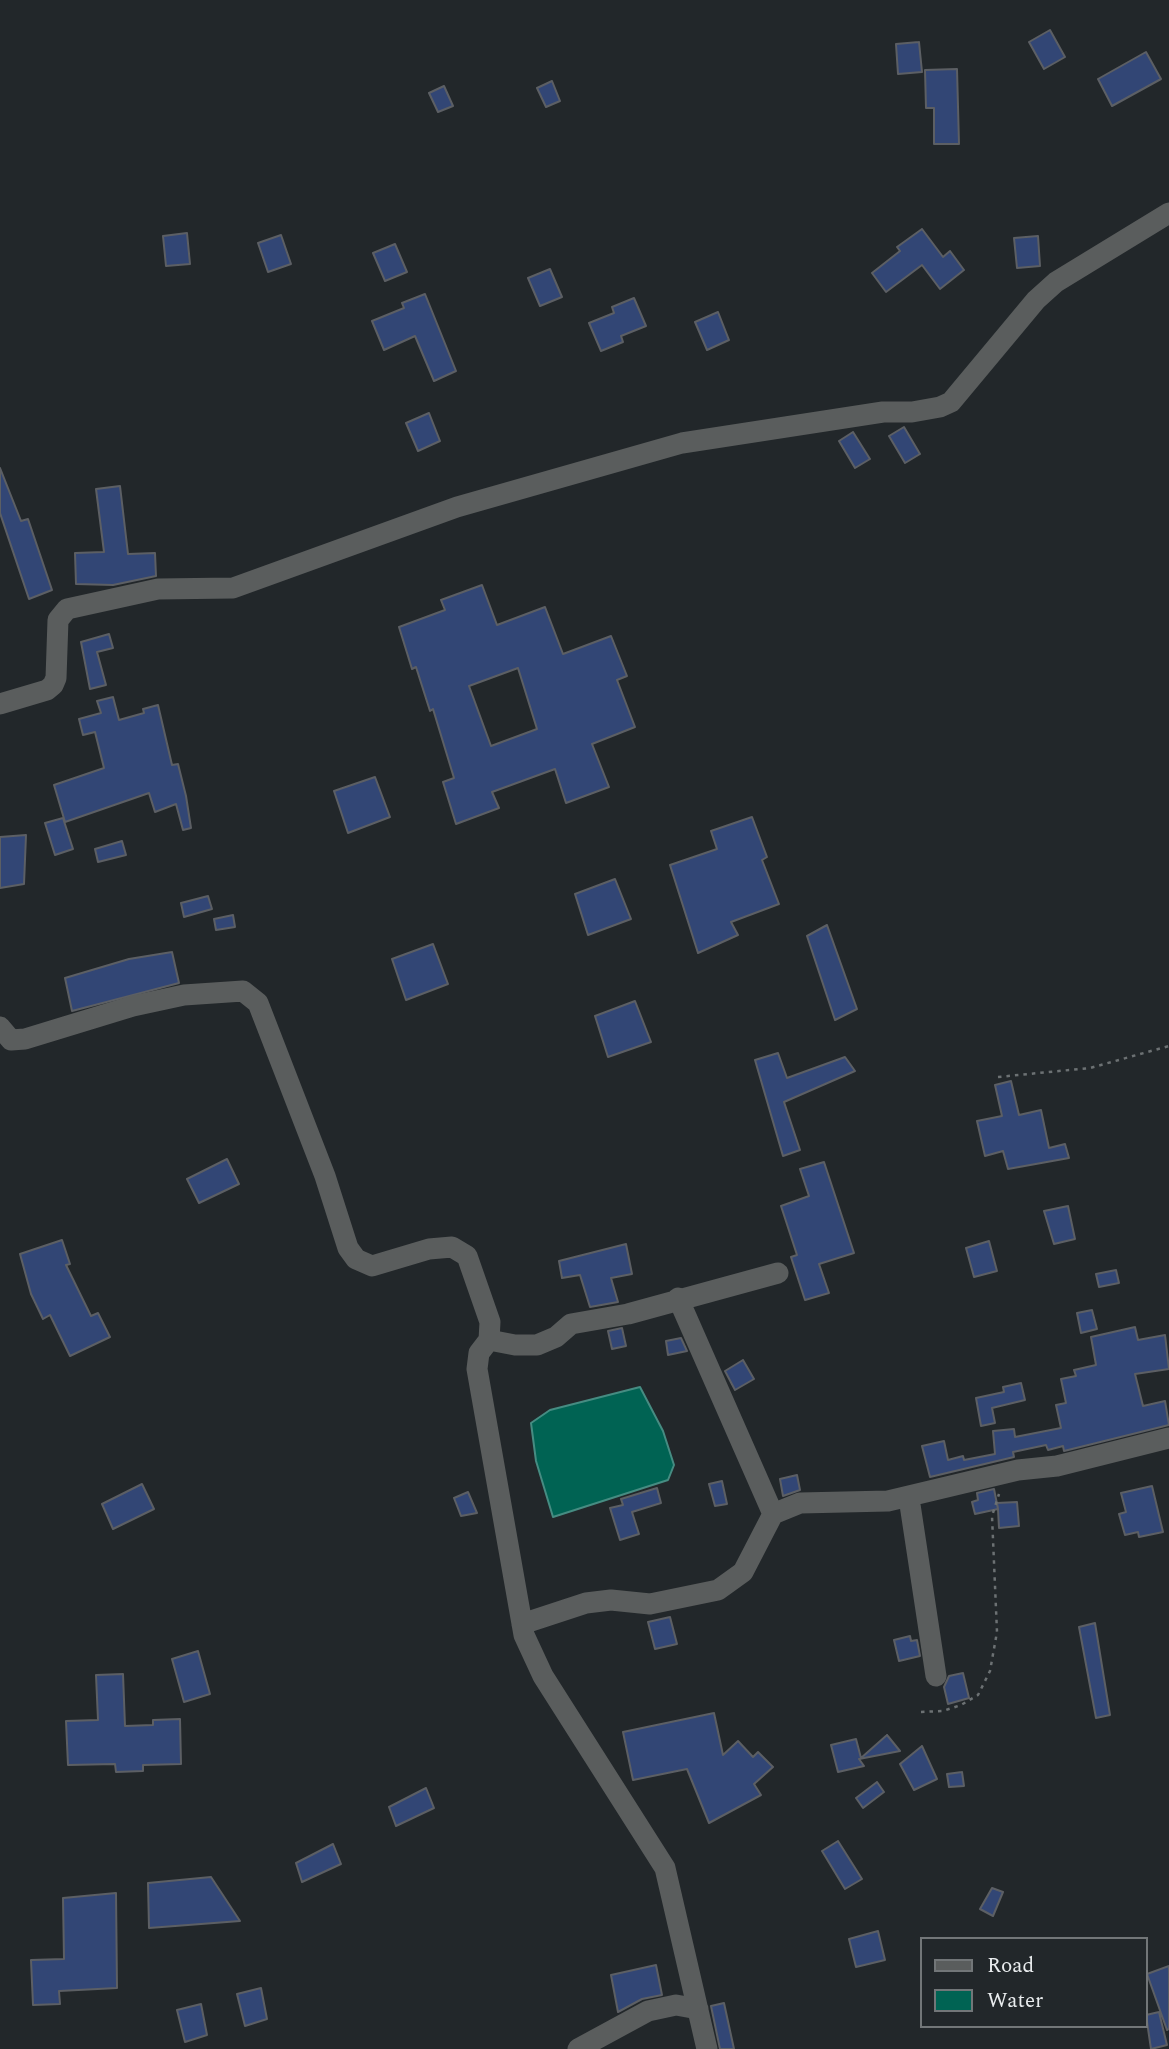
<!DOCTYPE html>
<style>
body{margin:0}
#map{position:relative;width:1169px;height:2049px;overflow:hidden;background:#22272a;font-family:Spectral,serif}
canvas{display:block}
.legend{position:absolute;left:920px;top:1937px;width:228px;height:91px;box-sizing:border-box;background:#22272a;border:2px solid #727678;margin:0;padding:9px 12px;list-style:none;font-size:21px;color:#e9ecee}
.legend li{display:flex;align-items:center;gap:14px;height:35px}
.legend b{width:35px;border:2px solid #727678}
</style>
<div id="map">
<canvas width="1169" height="2049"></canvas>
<ul class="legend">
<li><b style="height:9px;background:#5a5d5d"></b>Road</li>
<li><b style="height:19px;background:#006353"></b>Water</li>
</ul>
</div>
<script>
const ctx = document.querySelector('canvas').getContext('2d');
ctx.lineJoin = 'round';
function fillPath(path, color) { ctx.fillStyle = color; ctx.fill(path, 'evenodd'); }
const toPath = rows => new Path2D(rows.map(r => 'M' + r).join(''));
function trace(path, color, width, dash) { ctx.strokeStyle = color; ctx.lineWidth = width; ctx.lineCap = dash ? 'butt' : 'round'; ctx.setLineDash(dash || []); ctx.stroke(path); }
const water = toPath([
 [640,1387,663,1431,674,1465,668,1480,553,1517,536,1461,531,1423,550,1410,640,1387]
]);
fillPath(water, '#006353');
trace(water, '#468c82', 2);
const building = toPath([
 [1050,30,1065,57,1044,69,1029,42,1050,30],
 [919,42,922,72,898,74,896,44,919,42],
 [1146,52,1161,79,1112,106,1098,79,1146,52],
 [957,69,959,144,934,144,934,108,926,108,925,70,957,69],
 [552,81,560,101,546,107,537,88,552,81],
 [444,86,453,106,438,112,429,93,444,86],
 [922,229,943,257,950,251,964,270,940,289,922,265,886,292,872,273,900,251,897,247,922,229],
 [187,233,190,264,166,266,163,236,187,233],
 [281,235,291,264,268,272,258,243,281,235],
 [1038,236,1040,266,1017,268,1014,238,1038,236],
 [395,244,407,272,385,281,373,253,395,244],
 [550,269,562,297,540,306,528,278,550,269],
 [425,294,456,371,434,381,415,336,384,350,372,321,404,308,402,303,425,294],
 [634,298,646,326,621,336,623,342,601,351,589,323,614,313,612,307,634,298],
 [718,312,729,340,707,350,695,322,718,312],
 [429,413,440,441,418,451,406,423,429,413],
 [904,427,920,454,905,463,889,436,904,427],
 [853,432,870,459,855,468,839,441,853,432],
 [0,468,21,521,28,519,52,590,29,599,0,513,0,468],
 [120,486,128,554,155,553,156,576,113,585,76,584,75,553,104,552,96,489,120,486],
 [482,585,497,625,545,607,563,654,611,636,627,676,617,680,635,727,592,744,609,787,566,803,555,769,492,792,499,808,456,824,443,782,454,778,433,709,430,711,416,667,412,669,399,627,445,610,441,600,482,585],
 [518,668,537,729,491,746,469,686,518,668],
 [109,634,113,648,97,652,106,685,90,689,81,642,109,634],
 [113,697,119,720,144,713,143,709,158,705,172,765,178,764,186,796,191,828,183,830,176,804,155,812,149,793,65,822,54,785,104,768,95,732,83,735,79,719,101,713,97,701,113,697],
 [375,777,390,817,348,833,334,791,375,777],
 [752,817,767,857,762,860,779,904,731,922,738,935,698,953,670,865,717,849,711,831,752,817],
 [63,818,73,849,55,855,45,823,63,818],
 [26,835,24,884,0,888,0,837,26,835],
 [122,841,126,855,98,862,95,849,122,841],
 [615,879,631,919,588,935,575,894,615,879],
 [208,896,212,909,184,917,181,903,208,896],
 [233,915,235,927,216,930,214,919,233,915],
 [827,925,857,1009,835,1020,807,936,827,925],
 [433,944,448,984,406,1000,392,959,433,944],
 [172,952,179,983,72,1011,65,978,129,959,172,952],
 [635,1001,651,1042,608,1057,595,1016,635,1001],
 [778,1053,787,1078,845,1057,855,1071,784,1102,800,1150,783,1156,755,1060,778,1053],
 [1011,1081,1019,1115,1041,1110,1049,1148,1065,1144,1069,1158,1008,1169,1003,1151,985,1156,977,1121,1002,1116,995,1085,1011,1081],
 [227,1159,239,1184,199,1203,187,1179,227,1159],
 [824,1162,854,1253,819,1264,829,1293,805,1300,791,1257,797,1255,781,1206,809,1196,800,1169,824,1162],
 [1068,1206,1075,1239,1054,1244,1044,1211,1068,1206],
 [62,1240,70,1264,66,1265,91,1316,98,1313,110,1337,70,1356,50,1315,43,1319,31,1294,20,1254,62,1240],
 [989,1241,997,1271,974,1277,966,1248,989,1241],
 [626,1244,632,1274,611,1278,618,1302,590,1307,580,1275,562,1278,559,1261,626,1244],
 [1116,1270,1119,1283,1099,1287,1096,1274,1116,1270],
 [1092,1310,1097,1329,1081,1333,1077,1313,1092,1310],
 [1135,1327,1138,1340,1165,1335,1169,1369,1135,1374,1143,1406,1165,1401,1169,1425,1064,1451,1063,1446,1048,1450,1046,1445,1013,1452,1014,1457,930,1477,922,1446,944,1441,948,1460,963,1456,964,1460,995,1454,993,1431,1014,1429,1015,1437,1061,1428,1056,1405,1066,1403,1061,1379,1076,1376,1074,1370,1096,1365,1091,1337,1135,1327],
 [622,1328,626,1346,612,1349,608,1331,622,1328],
 [681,1338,687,1351,668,1355,666,1341,681,1338],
 [743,1360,754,1379,735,1390,725,1371,743,1360],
 [1021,1383,1025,1400,992,1408,995,1423,981,1426,976,1398,1004,1392,1003,1387,1021,1383],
 [797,1475,800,1490,783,1496,780,1479,797,1475],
 [722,1481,727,1504,715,1506,709,1484,722,1481],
 [142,1484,154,1509,113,1529,102,1504,142,1484],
 [1152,1486,1163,1532,1139,1537,1138,1532,1125,1535,1119,1514,1126,1512,1121,1493,1152,1486],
 [657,1488,661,1503,632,1512,639,1534,620,1540,610,1508,623,1505,621,1499,657,1488],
 [994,1489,998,1509,997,1503,1017,1502,1019,1526,999,1528,998,1509,975,1514,972,1502,978,1500,977,1493,994,1489],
 [468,1492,477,1513,461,1516,454,1498,468,1492],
 [670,1617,677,1644,655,1649,648,1622,670,1617],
 [1095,1623,1110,1715,1096,1718,1079,1627,1095,1623],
 [910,1636,911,1641,917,1640,920,1656,899,1661,894,1640,910,1636],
 [198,1651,210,1694,184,1702,172,1659,198,1651],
 [963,1673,969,1698,948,1704,944,1687,949,1676,963,1673],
 [123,1674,125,1726,153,1725,153,1720,180,1719,181,1764,143,1765,143,1771,116,1772,115,1764,68,1765,66,1721,98,1720,96,1675,123,1674],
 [714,1713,723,1755,738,1741,753,1757,758,1752,773,1767,754,1784,761,1795,709,1823,687,1769,633,1780,623,1732,714,1713],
 [887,1735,900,1751,859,1759,864,1766,838,1772,831,1745,856,1739,861,1758,887,1735],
 [922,1746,937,1779,914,1790,900,1764,922,1746],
 [962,1772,964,1786,949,1787,947,1774,962,1772],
 [877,1782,884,1792,863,1808,856,1798,877,1782],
 [426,1788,434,1808,396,1826,389,1807,426,1788],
 [838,1841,862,1879,845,1889,822,1851,838,1841],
 [333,1844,341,1864,302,1882,296,1863,333,1844],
 [211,1877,240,1921,149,1928,148,1883,211,1877],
 [992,1888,1003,1892,993,1916,980,1909,992,1888],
 [116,1893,117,1988,59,1991,60,2004,33,2005,31,1960,64,1959,63,1898,116,1893],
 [878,1931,885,1960,856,1967,849,1939,878,1931],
 [656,1965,662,1995,642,1999,618,2012,611,1975,656,1965],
 [1169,1966,1169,2029,1167,2030,1147,1974,1169,1966],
 [261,1988,267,2019,245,2026,237,1994,261,1988],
 [724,2003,734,2049,720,2049,711,2006,724,2003],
 [201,2004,207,2035,185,2042,177,2010,201,2004],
 [1159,2012,1167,2045,1151,2049,1146,2015,1159,2012]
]);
fillPath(building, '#324675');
trace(building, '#5c5f64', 2);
trace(toPath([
 [998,1077,1090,1068,1169,1046],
 [921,1712,943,1711,961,1705,978,1695,990,1671,997,1632,992,1516,999,1494]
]), '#6c7173', 2.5, [3.5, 5]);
trace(toPath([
 [0,704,47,690,53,685,56,678,58,620,67,609,158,589,233,588,457,507,682,443,883,412,912,412,940,407,951,402,1036,300,1056,282,1169,213],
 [0,1027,11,1040,25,1039,133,1006,184,995,243,991,258,1003,325,1176,348,1248,356,1259,372,1266,429,1249,452,1247,467,1256,490,1322,489,1340,479,1353,477,1369,524,1635,543,1676,665,1868,707,2049],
 [678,1298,773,1514],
 [489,1340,515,1345,537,1345,556,1337,571,1324,628,1314,778,1273],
 [909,1498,936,1676],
 [522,1624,586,1603,611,1600,650,1604,718,1590,743,1572,773,1514,800,1503,888,1501,1018,1470,1057,1466,1169,1438],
 [578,2049,648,2011,676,2005,698,2009]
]), '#5a5d5d', 21);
</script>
